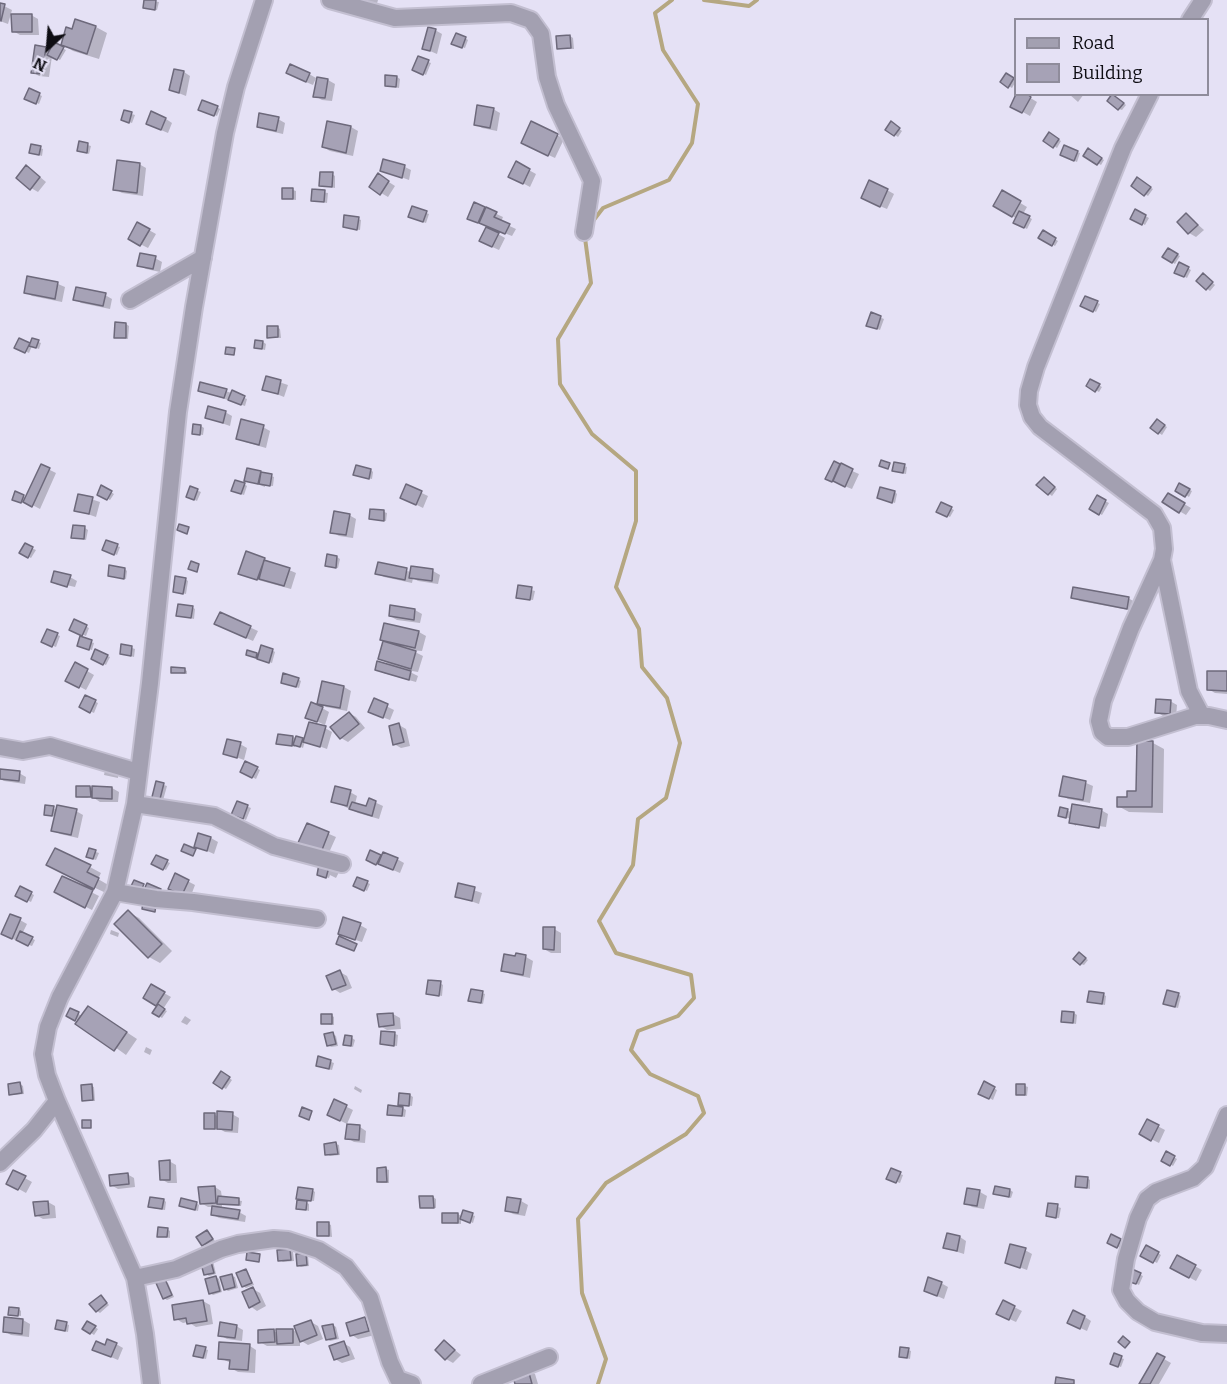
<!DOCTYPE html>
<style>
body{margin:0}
#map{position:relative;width:1227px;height:1384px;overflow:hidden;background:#e5e1f5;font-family:Bitter,serif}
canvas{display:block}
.legend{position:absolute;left:1014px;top:18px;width:195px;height:78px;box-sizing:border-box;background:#e5e1f5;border:2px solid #8f8c9b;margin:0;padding:8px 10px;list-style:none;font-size:18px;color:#0e0d13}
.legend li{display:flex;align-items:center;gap:12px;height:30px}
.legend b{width:30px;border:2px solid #8f8c9b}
.north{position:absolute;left:18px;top:18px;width:60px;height:60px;-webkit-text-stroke:4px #e5e1f5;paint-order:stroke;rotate:206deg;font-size:16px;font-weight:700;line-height:24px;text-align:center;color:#0e0d13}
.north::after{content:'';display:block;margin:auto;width:21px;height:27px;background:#0e0d13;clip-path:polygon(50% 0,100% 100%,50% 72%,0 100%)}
</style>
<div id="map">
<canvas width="1227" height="1384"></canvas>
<ul class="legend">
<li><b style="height:8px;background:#a3a0b1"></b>Road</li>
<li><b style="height:16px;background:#a6a2b6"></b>Building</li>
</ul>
<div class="north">N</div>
</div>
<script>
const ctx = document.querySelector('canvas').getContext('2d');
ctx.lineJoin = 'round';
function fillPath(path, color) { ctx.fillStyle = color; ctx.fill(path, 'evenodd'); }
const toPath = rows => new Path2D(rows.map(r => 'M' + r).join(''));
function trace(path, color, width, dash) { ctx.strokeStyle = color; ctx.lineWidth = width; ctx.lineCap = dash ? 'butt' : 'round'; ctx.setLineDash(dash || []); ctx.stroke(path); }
fillPath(toPath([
 [145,0,159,2,157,10,147,8],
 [340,0,378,0,375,10],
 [0,4,12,10,8,24,0,21],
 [31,15,38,19,39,35,20,35,13,31],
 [76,21,96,27,107,33,99,59,73,51,63,45,73,30],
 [435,30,442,34,437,54,423,48],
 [570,36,573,38,574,49,558,48,558,37],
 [465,38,468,40,465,48,456,45],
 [54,44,66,50,60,60,52,56,49,77,39,76,32,72,46,48,51,51],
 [428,62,431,63,426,75,417,71],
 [184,72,190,76,186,96,171,90],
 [309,74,316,78,313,85,294,77],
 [1007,75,1016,81,1012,88,1002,82],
 [397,77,400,79,399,88,386,85],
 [328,80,335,84,332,101,322,100,315,96],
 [30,90,42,96,39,104,26,98],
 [1024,94,1037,102,1030,116,1012,106],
 [1069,94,1084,94,1078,102],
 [1116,97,1126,105,1122,110,1119,109],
 [217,107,220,109,217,116,203,111],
 [493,109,500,113,497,131,482,128,475,124],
 [125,112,135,115,132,123,126,121],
 [166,119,172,123,168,133,154,127],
 [278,119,285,123,283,134,265,130,258,126],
 [328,122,351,127,358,131,353,156,330,151,323,147],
 [891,123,902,131,898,137,887,129],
 [1050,134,1061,141,1057,148,1045,140],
 [557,135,564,139,555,158,529,146],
 [80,143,91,146,89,154,79,150],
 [40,148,43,149,42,156,31,152],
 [1088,150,1104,160,1101,165,1085,155],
 [1077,152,1080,153,1077,162,1064,156],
 [516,163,536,174,530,187,517,180],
 [139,164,146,168,143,196,122,193,115,189],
 [405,167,411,170,409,180,382,170],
 [33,171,46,182,38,192,31,188],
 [332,174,335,176,335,188,321,185],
 [378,175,395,186,388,197,371,187],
 [1138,179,1153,189,1148,196,1133,186],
 [293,190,296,191,296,200,283,198],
 [887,190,894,194,887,209,870,202],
 [313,191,328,193,327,203,313,200],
 [1002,192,1027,207,1023,214,1032,219,1027,229,1015,223,1017,219,995,205],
 [475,204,503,217,501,222,516,229,512,236,476,222],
 [413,208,429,214,426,223,413,218],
 [1136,211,1149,218,1145,225,1132,218],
 [1187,215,1204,230,1196,237,1189,233,1179,222],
 [358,219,361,220,360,230,344,227],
 [138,224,156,234,148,248,130,239],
 [1043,232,1058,241,1055,246,1040,237],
 [498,234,505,238,499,250,488,245],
 [1169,250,1180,256,1175,264,1164,257],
 [155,258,162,262,160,272,146,269,139,265],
 [1180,264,1191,270,1187,278,1176,272],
 [1206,277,1215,285,1210,291,1198,281],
 [28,278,58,284,65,287,62,302,32,296,25,292],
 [105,295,112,299,110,309,81,303,75,299],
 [1086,298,1100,304,1096,312,1082,305],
 [872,314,884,319,880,330,871,326],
 [126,324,129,326,128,339,116,337],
 [277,327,280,329,281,338,269,337],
 [19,340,31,345,33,340,41,343,39,349,32,346,29,353,16,347],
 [263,342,266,344,265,350,255,347],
 [267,378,288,385,284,397,264,389],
 [1091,381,1102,387,1099,392,1088,386],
 [199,390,226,391,247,399,245,406],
 [225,412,232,416,230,426,207,418],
 [1158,421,1167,427,1162,435,1152,428],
 [201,426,204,428,203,435,193,433],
 [263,427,270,431,266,448,245,442,238,438],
 [834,463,859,474,852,489,827,479],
 [42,466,56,473,40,509,25,501,24,503,17,501,23,496,27,498],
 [904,466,907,467,906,474,897,472],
 [371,470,373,472,372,479,358,476],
 [260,472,274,477,273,486,265,485,265,487,246,480],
 [1047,481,1057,489,1052,496,1038,485],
 [244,484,247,486,244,495,236,492],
 [1180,485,1192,491,1189,497,1177,490],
 [407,486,428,496,423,508,409,501],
 [102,487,114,494,110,500,99,494],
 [191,488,201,492,197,501,191,498],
 [895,492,897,494,895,503,881,499],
 [79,495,100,502,96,517,76,510],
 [1169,495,1191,508,1186,515,1164,502],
 [1097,497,1109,503,1102,515,1091,509],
 [942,504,954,510,950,517,938,511],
 [384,512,387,513,386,521,370,518],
 [349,515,356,519,353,538,339,536,332,532],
 [85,528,88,530,86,540,73,537],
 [25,545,36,550,31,558,21,553],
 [117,546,120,547,117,555,106,551],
 [337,557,340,559,338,568,327,565],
 [264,559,296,573,291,589,247,577],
 [379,564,411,572,433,571,440,575,438,584,418,581,413,578,412,583,384,577,377,573],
 [125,569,127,571,126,579,109,575],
 [70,577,77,581,75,587,58,583,58,585,52,582],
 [185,579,188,581,186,594,175,591],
 [519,587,535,591,533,600,521,598],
 [1073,597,1128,598,1135,602,1134,611,1080,601],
 [192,607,195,609,194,619,178,615],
 [415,610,422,614,420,623,397,620,390,616],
 [221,614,258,631,253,641,223,628],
 [75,621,89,628,86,636,71,629],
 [48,631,60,636,56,647,46,643],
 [419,632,426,636,422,651,411,650,423,656,418,672,406,670,418,676,416,682,383,673,376,669,392,666,380,659,384,641,382,640],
 [91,642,94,643,92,650,82,647],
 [132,648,135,649,134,657,121,653],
 [272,650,275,652,272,663,248,655,260,656],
 [96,651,110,657,106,665,93,659],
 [75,664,94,675,86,690,67,680],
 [184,669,187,671,187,674,172,672],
 [1227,673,1227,694,1215,693,1208,689],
 [298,679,301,681,299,688,282,682],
 [344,687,351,691,347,711,326,707,319,703],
 [85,697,98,703,94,713,81,707],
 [374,700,394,710,390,720,377,715],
 [1170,701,1177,705,1176,717,1163,716,1157,712],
 [322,708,329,712,325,725,307,717],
 [349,713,356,717,365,728,348,742,341,738],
 [399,725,406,729,410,746,401,748,394,744],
 [325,728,332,732,327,749,305,741,303,748,295,744,295,747,278,743,293,737,305,741],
 [1153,743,1164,749,1163,813,1129,812,1118,806,1138,792],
 [240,744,247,748,244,760,225,753],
 [246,763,260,770,256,779,242,772],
 [0,770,19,773,26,777,25,784,4,781,0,779],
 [105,770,118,773,118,778,104,775],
 [1064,778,1086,783,1093,786,1090,803,1068,799,1061,795],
 [157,783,167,786,162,804,152,800],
 [90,787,94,789,112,788,119,792,118,802,100,802,85,792,83,795,89,798,78,797],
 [350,792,357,796,355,804,367,808,370,800,383,806,379,819,358,813,333,801],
 [238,803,251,808,246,820,236,816],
 [53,808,57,810,76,811,83,815,78,838,60,834,53,830,56,817,46,814],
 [1067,810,1072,813,1101,810,1108,814,1106,827,1076,823,1076,826,1071,822,1071,819,1059,815],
 [308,825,336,837,327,857,306,849],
 [211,838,218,842,214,854,196,846],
 [90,850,99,853,96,860,90,858],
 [371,852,382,857,397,859,404,863,400,873,367,859],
 [156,857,170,863,166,870,153,864],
 [90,867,101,873,98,879,110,886,106,893,59,871],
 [329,868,339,872,336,878,330,875,329,878,321,876],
 [176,875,195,885,190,898,177,892],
 [63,878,99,896,92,910,63,895],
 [358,878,370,884,367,891,358,887],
 [459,885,482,893,479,904,456,896],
 [20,888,34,895,31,902,17,895],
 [128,912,139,918,172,951,160,963,149,957,116,924],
 [20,920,27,924,22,934,35,940,32,946,10,938],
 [360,925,367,929,362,942,346,937],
 [554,929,561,933,561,953,551,953,544,949],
 [111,930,119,933,118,937,110,934],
 [505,955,526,957,533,961,530,978,510,974,503,970],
 [1082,956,1088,960,1084,965,1081,964],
 [340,972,347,976,352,988,340,993,334,989],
 [440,983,443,985,442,996,428,993],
 [152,986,171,997,163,1009,167,1011,162,1018,154,1013,159,1006,145,997],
 [482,993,485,994,483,1004,470,1000],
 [1178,994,1181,996,1178,1008,1168,1005],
 [1104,995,1106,996,1105,1005,1092,1002],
 [71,1010,82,1016,99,1014,137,1039,126,1055,79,1021,68,1015],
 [1074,1013,1077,1015,1076,1024,1063,1021],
 [393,1014,400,1018,401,1029,387,1030,380,1026],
 [331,1015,334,1017,334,1025,322,1023],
 [185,1016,191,1020,187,1025,181,1022],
 [333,1034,336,1036,338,1046,331,1047,328,1045],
 [395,1034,398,1035,397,1046,382,1044],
 [352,1038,355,1040,353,1047,345,1044],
 [146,1047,152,1050,150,1055,144,1052],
 [319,1058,334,1063,332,1070,320,1067],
 [222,1073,232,1080,226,1089,215,1083],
 [985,1083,997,1090,993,1100,980,1093],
 [20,1084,23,1086,24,1094,14,1095,11,1094],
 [91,1086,94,1087,95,1101,86,1101,83,1100],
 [355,1086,362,1090,361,1093,354,1089],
 [1025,1086,1028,1087,1027,1096,1017,1094],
 [410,1095,413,1097,412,1106,400,1104],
 [335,1101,353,1110,347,1124,335,1118],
 [403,1108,406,1110,405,1117,388,1114],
 [232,1114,239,1118,238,1133,225,1132,218,1128,218,1130,205,1128,215,1115,219,1117],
 [1148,1121,1165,1130,1159,1143,1141,1134],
 [360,1127,366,1131,365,1143,354,1142,347,1138],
 [336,1144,339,1145,340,1155,330,1156,327,1154],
 [1167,1153,1177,1159,1173,1166,1163,1160],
 [169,1161,176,1165,177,1183,168,1183,161,1179],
 [386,1169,389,1170,389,1183,381,1183,378,1182],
 [14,1172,32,1182,26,1193,8,1183],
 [127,1174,134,1178,135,1187,118,1189,111,1185],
 [900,1174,903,1175,900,1183,891,1180],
 [1087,1178,1090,1180,1090,1189,1077,1186],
 [215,1187,221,1191,222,1198,242,1201,241,1206,222,1205,222,1207,215,1207,239,1212,246,1216,245,1222,219,1218,212,1214,213,1207,208,1207,201,1203],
 [312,1190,315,1192,314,1201,302,1200,309,1204,309,1211,298,1208,306,1202,298,1198],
 [1010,1190,1013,1192,1011,1198,994,1193],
 [980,1192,987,1196,984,1209,972,1207,966,1203],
 [433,1197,436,1199,436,1208,421,1207],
 [509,1198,521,1201,528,1205,525,1216,513,1214,506,1210],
 [164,1200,166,1202,165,1210,152,1208],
 [48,1202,55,1206,56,1218,43,1219,36,1215],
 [196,1203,199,1205,198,1211,181,1206],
 [1049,1204,1061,1208,1059,1218,1050,1217],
 [458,1214,462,1217,472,1215,475,1216,473,1223,461,1218,461,1224,444,1222],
 [329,1224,331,1225,332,1237,319,1235],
 [167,1229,170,1231,170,1238,159,1236],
 [207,1232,215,1241,206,1247,198,1238],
 [1112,1236,1123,1242,1120,1248,1109,1242],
 [960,1237,966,1241,964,1254,945,1248],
 [1147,1247,1161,1255,1157,1263,1142,1255],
 [290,1250,293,1252,294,1261,283,1262,280,1260],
 [1025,1250,1032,1254,1027,1270,1006,1262],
 [305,1254,308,1256,309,1266,301,1267,298,1265],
 [1178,1257,1202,1270,1196,1281,1172,1268],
 [202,1261,213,1261,216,1274,209,1276,206,1274],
 [245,1270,248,1272,254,1285,246,1288,243,1286],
 [1133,1271,1143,1276,1139,1285,1129,1280],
 [232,1276,235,1277,238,1288,228,1291,225,1289],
 [216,1277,219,1279,222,1292,213,1295,210,1293],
 [165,1281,168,1283,174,1297,167,1300,164,1298],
 [941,1283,948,1287,944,1299,925,1291],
 [253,1289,260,1293,266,1306,257,1311,250,1306],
 [101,1297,109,1305,100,1313,97,1311],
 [203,1301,210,1305,213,1324,196,1327,188,1322,183,1323,176,1319],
 [1004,1302,1022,1311,1016,1322,1005,1317],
 [19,1309,21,1311,21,1316,10,1314],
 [1085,1317,1091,1321,1087,1331,1076,1326],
 [365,1319,372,1323,375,1335,358,1339,352,1335],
 [23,1320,30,1324,29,1337,11,1335,4,1331],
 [311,1322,318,1326,323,1339,308,1345,300,1340,300,1346,267,1346,260,1342,273,1331,278,1333,293,1330,299,1334],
 [87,1323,98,1329,94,1335,84,1328],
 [66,1324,69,1325,68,1332,56,1329],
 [333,1325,336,1327,339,1339,330,1341,327,1339],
 [236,1326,243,1330,242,1341,227,1339,220,1335],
 [445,1342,461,1355,453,1363,446,1359],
 [343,1343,350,1347,355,1359,342,1363,335,1359],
 [116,1344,123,1348,118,1360,94,1350],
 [250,1346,256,1350,255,1373,238,1372,231,1368,231,1363,220,1358],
 [205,1349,208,1350,206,1359,198,1357],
 [908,1350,911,1351,910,1359,900,1356],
 [1157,1355,1171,1363,1159,1384,1141,1384],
 [1121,1358,1124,1359,1121,1367,1115,1365],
 [528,1370,535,1374,538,1384,517,1384]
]), '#0003');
trace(toPath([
 [704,0,749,6,757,0],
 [593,221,603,208,669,180,692,143,698,104,663,50,655,13,672,0],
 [585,238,591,283,558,339,560,384,592,434,636,471,636,521,616,587,639,629,642,667,667,698,680,743,666,798,638,819,633,865,599,921,616,953,691,975,694,998,678,1016,638,1031,631,1050,650,1074,698,1096,704,1113,686,1134,606,1183,578,1219,582,1293,606,1359,598,1384]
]), '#b5a781', 4);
const building = toPath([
 [144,0,156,0,155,10,143,8,144,0],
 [0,3,5,4,1,21,0,20,0,3],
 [11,14,32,14,32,32,12,32,11,14],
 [75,19,96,26,87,54,61,45,66,27,72,29,75,19],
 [428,27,436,29,430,51,422,49,428,27],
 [456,33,466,37,462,48,451,44,456,33],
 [570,35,571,48,557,49,556,36,570,35],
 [54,42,64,47,57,60,47,55,54,42],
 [35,45,46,47,42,74,31,73,35,45],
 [418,56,429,60,423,75,412,70,418,56],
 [290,64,310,73,306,82,286,73,290,64],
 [174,69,184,71,179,93,169,90,174,69],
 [1006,73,1014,78,1008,88,1000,82,1006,73],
 [385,75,397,76,396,87,385,86,385,75],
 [317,77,328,79,325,98,313,97,317,77],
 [29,88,40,93,36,104,24,99,29,88],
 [1016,94,1027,94,1031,97,1022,113,1010,107,1016,94],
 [1112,94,1124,103,1118,110,1107,101,1112,94],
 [202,100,218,106,214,116,198,110,202,100],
 [477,105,494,108,490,128,474,125,477,105],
 [124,110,132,112,129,123,121,120,124,110],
 [151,111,166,118,161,130,146,124,151,111],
 [259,113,279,117,276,131,257,127,259,113],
 [327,121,351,126,346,153,322,147,327,121],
 [531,121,558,134,548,156,521,143,531,121],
 [891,121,900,128,894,136,885,130,891,121],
 [1049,132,1059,139,1053,148,1043,141,1049,132],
 [79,141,88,143,87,153,77,151,79,141],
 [31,144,41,146,39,155,29,153,31,144],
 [1064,145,1078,151,1074,161,1060,155,1064,145],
 [1088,148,1102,158,1097,165,1083,156,1088,148],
 [383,159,405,165,402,178,380,171,383,159],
 [117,160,140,163,137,193,113,190,117,160],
 [516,161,530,169,523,184,508,177,516,161],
 [26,165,40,177,30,190,16,178,26,165],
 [320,172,333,172,332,187,319,186,320,172],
 [378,173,389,181,380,195,369,187,378,173],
 [1137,177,1151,187,1144,196,1131,186,1137,177],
 [869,180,888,189,880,207,861,198,869,180],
 [282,188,293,188,293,199,282,199,282,188],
 [312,189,325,190,324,202,311,201,312,189],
 [1002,190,1021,201,1012,217,993,206,1002,190],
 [474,202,485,207,478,223,467,219,474,202],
 [412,206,427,211,423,222,408,217,412,206],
 [486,207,497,212,494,217,510,224,505,234,479,223,486,207],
 [1135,209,1146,215,1142,225,1130,219,1135,209],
 [1019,211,1030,216,1024,228,1013,223,1019,211],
 [1186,213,1198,225,1188,234,1177,222,1186,213],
 [344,215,359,217,357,230,343,227,344,215],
 [137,222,150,229,140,246,128,239,137,222],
 [486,227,499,233,492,247,479,241,486,227],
 [1043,230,1056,238,1052,246,1038,238,1043,230],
 [1168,248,1178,254,1172,263,1162,257,1168,248],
 [140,253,156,256,153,269,137,266,140,253],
 [1179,262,1189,267,1184,277,1174,273,1179,262],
 [1203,273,1213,282,1206,290,1196,281,1203,273],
 [27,276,58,282,55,299,24,293,27,276],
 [76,287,106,293,103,306,73,300,76,287],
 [1085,296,1098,301,1093,312,1080,306,1085,296],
 [871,312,881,316,877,329,866,326,871,312],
 [115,322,126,323,126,338,114,338,115,322],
 [267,326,278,326,278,337,267,338,267,326],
 [19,338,30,343,25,353,14,348,19,338],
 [32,338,39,340,36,348,29,346,32,338],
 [255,340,263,341,262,349,254,348,255,340],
 [226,347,235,348,234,355,225,354,226,347],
 [266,376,281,380,278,394,262,390,266,376],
 [1090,379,1100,384,1095,392,1086,386,1090,379],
 [200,382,227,389,224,398,198,391,200,382],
 [232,390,245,396,241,405,228,400,232,390],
 [208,406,226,411,223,423,205,418,208,406],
 [241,419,264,425,259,445,236,439,241,419],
 [1157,419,1165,425,1158,434,1150,428,1157,419],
 [193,424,201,425,200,435,192,434,193,424],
 [881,460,890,463,888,469,879,466,881,460],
 [834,461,840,464,832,482,825,479,834,461],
 [894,462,905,464,903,473,892,471,894,462],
 [841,463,853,469,845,487,833,481,841,463],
 [41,464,50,468,32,507,23,502,41,464],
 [356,465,371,469,369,479,353,475,356,465],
 [247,468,261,471,258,484,244,481,247,468],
 [261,472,272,474,270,486,259,484,261,472],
 [1044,477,1055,487,1048,495,1036,485,1044,477],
 [235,480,245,483,241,494,231,491,235,480],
 [1179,483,1190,489,1185,497,1175,491,1179,483],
 [406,484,422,491,416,505,400,498,406,484],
 [101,485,112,491,107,500,97,495,101,485],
 [190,486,198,489,194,500,186,497,190,486],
 [880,487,895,491,892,503,877,498,880,487],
 [15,491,24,495,21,503,12,500,15,491],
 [1168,493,1185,503,1179,513,1162,502,1168,493],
 [78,494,93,497,89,514,74,511,78,494],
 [1097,495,1106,500,1099,515,1089,509,1097,495],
 [941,502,952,507,947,517,936,512,941,502],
 [370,509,384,510,384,521,369,519,370,509],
 [334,511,350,514,346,535,330,533,334,511],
 [179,524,189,527,187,534,177,530,179,524],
 [73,525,85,526,84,539,71,538,73,525],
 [106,540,118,544,114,555,102,550,106,540],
 [25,543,33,547,28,558,19,553,25,543],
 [246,551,265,558,257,580,238,574,246,551],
 [327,554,337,556,336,568,325,566,327,554],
 [264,560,290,568,284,586,259,579,264,560],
 [191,561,199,564,197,572,188,569,191,561],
 [378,562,407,568,405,580,375,574,378,562],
 [109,565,125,568,124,579,108,576,109,565],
 [411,566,433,569,432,581,409,578,411,566],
 [54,571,71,575,67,587,51,582,54,571],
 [175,576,186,578,183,594,173,592,175,576],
 [518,585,532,587,530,600,516,598,518,585],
 [1073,587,1129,597,1127,609,1071,598,1073,587],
 [178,604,193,606,191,618,176,616,178,604],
 [390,605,415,609,414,620,389,616,390,605],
 [220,612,251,626,246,638,214,624,220,612],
 [74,619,87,625,82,636,69,630,74,619],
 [384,623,419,631,415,648,380,640,384,623],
 [47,629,58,633,52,647,41,642,47,629],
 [80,636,92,640,89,650,77,646,80,636],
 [383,641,416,651,411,669,378,659,383,641],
 [121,644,132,646,131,656,120,654,121,644],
 [261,645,273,649,269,663,257,659,261,645],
 [95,649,108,655,103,665,91,659,95,649],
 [247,650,257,653,256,658,246,655,247,650],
 [377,661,411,671,409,680,375,670,377,661],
 [75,662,88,669,79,688,65,681,75,662],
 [171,667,185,668,185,673,171,673,171,667],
 [1207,671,1227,671,1227,691,1207,690,1207,671],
 [283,673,299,678,296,687,281,683,283,673],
 [322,681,344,686,340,708,317,704,322,681],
 [85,695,96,700,90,713,79,707,85,695],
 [374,698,388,704,383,718,368,712,374,698],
 [1156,699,1171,700,1170,714,1155,713,1156,699],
 [311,702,323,707,317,722,305,718,311,702],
 [349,712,359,724,340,739,330,727,349,712],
 [309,722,326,726,320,747,303,742,309,722],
 [399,723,404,742,393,745,389,726,399,723],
 [278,734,293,736,292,746,276,744,278,734],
 [296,736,303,738,300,747,293,745,296,736],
 [227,739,241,742,237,758,223,754,227,739],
 [1137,741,1153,741,1152,807,1117,807,1117,797,1127,797,1127,791,1136,791,1137,741],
 [245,761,258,767,252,778,240,772,245,761],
 [0,769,20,771,19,781,0,779,0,769],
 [1063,776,1086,781,1083,800,1059,796,1063,776],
 [156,781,164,783,159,803,151,801,156,781],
 [76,786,90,786,91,797,76,797,76,786],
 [92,786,112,787,112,799,92,798,92,786],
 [335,786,351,790,347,806,331,802,335,786],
 [369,798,376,801,372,816,349,809,352,802,366,806,369,798],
 [237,801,248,805,243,819,231,815,237,801],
 [1072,804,1102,809,1099,828,1069,823,1072,804],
 [45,805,54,806,52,816,44,815,45,805],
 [57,805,77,809,71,835,51,831,57,805],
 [1060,807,1068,809,1066,818,1058,816,1060,807],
 [307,823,329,832,320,855,297,845,307,823],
 [198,833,211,837,207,851,194,847,198,833],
 [184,844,196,849,193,856,181,851,184,844],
 [55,848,91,865,87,872,99,878,94,889,46,865,55,848],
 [89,848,96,850,93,859,86,857,89,848],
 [370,850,381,855,376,865,366,860,370,850],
 [383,852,398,858,393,870,378,864,383,852],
 [156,855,168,860,163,870,151,864,156,855],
 [319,864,329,867,326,878,317,875,319,864],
 [175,873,189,880,182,895,168,889,175,873],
 [62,876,93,890,85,908,54,892,62,876],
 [357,877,368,881,364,891,353,886,357,877],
 [134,880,144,884,141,891,131,886,134,880],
 [147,883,161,889,157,898,143,892,147,883],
 [458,883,475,887,472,901,455,897,458,883],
 [20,886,32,892,27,902,15,896,20,886],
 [143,902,156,904,155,912,142,909,143,902],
 [128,910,162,944,148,958,114,924,128,910],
 [10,914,21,918,12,939,1,934,10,914],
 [343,917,361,923,355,940,338,934,343,917],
 [543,927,555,927,554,950,543,949,543,927],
 [20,931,33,937,28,946,16,940,20,931],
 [339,936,357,944,354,951,336,944,339,936],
 [1079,952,1086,958,1080,965,1073,959,1079,952],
 [516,953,526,955,523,975,501,971,504,954,515,956,516,953],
 [340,970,346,985,332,990,326,976,340,970],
 [428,980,441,981,439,996,426,994,428,980],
 [151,984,165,992,156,1006,143,998,151,984],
 [471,989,483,991,481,1003,468,1001,471,989],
 [1167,990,1179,993,1175,1007,1163,1004,1167,990],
 [1089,991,1104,993,1102,1004,1087,1002,1089,991],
 [158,1004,165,1009,159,1017,152,1013,158,1004],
 [88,1006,127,1032,114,1051,75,1024,88,1006],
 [70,1008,79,1012,75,1021,66,1016,70,1008],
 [1062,1011,1074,1012,1073,1023,1061,1022,1062,1011],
 [393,1013,394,1025,379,1027,377,1014,393,1013],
 [321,1014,332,1014,332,1024,321,1024,321,1014],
 [381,1031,395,1032,394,1046,380,1044,381,1031],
 [333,1032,336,1044,327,1046,324,1034,333,1032],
 [345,1035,352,1036,351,1046,343,1045,345,1035],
 [318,1056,331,1060,329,1069,316,1066,318,1056],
 [221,1071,230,1077,222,1089,213,1083,221,1071],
 [984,1081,995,1087,989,1099,978,1094,984,1081],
 [20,1082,22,1093,9,1095,8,1084,20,1082],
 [92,1084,93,1100,82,1101,81,1085,92,1084],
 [1016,1084,1025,1084,1025,1095,1016,1095,1016,1084],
 [399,1093,410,1094,409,1106,398,1105,399,1093],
 [334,1099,347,1105,340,1121,327,1115,334,1099],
 [388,1105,403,1107,402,1116,387,1115,388,1105],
 [302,1107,312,1111,309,1120,299,1116,302,1107],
 [217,1111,233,1112,232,1130,217,1129,217,1111],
 [204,1113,215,1113,215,1129,204,1129,204,1113],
 [1147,1119,1159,1125,1151,1141,1139,1134,1147,1119],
 [82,1120,91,1120,91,1128,82,1128,82,1120],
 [347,1124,360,1125,359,1140,345,1139,347,1124],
 [336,1142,338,1154,325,1155,324,1144,336,1142],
 [1166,1151,1175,1156,1170,1166,1161,1161,1166,1151],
 [170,1160,170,1180,160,1180,159,1161,170,1160],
 [386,1167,387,1182,377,1182,377,1168,386,1167],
 [891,1168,901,1172,896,1183,886,1179,891,1168],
 [13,1170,26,1176,18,1190,6,1184,13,1170],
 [128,1173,129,1184,110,1186,109,1175,128,1173],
 [1076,1176,1088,1177,1087,1188,1075,1187,1076,1176],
 [215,1186,216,1203,200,1204,198,1187,215,1186],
 [995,1186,1010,1189,1009,1197,993,1194,995,1186],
 [298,1187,313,1189,311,1201,296,1199,298,1187],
 [967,1188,980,1190,977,1206,964,1204,967,1188],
 [218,1196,239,1198,239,1205,217,1204,218,1196],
 [419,1196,433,1196,434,1208,420,1208,419,1196],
 [150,1197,164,1199,162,1209,148,1207,150,1197],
 [507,1197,521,1199,518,1213,505,1211,507,1197],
 [181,1198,197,1202,195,1210,179,1206,181,1198],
 [297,1200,307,1201,306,1210,296,1209,297,1200],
 [48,1201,49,1214,35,1216,33,1202,48,1201],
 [1048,1203,1058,1204,1056,1218,1046,1216,1048,1203],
 [212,1206,240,1210,238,1219,211,1215,212,1206],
 [463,1210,473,1213,470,1223,460,1219,463,1210],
 [442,1213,458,1213,458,1223,442,1223,442,1213],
 [317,1222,329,1222,329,1236,317,1236,317,1222],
 [158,1227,168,1228,167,1237,157,1237,158,1227],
 [207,1230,213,1239,202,1246,196,1237,207,1230],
 [947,1233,960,1236,957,1251,943,1248,947,1233],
 [1111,1234,1121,1239,1117,1248,1107,1243,1111,1234],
 [1010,1244,1026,1248,1020,1268,1005,1263,1010,1244],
 [1146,1245,1159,1252,1153,1263,1140,1256,1146,1245],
 [290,1249,291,1260,278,1261,277,1250,290,1249],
 [247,1252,260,1254,259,1262,246,1260,247,1252],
 [306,1253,307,1265,297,1266,296,1254,306,1253],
 [1177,1255,1196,1265,1189,1278,1170,1268,1177,1255],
 [210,1258,214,1273,204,1275,200,1260,210,1258],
 [246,1269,252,1283,242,1287,236,1273,246,1269],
 [1132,1269,1141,1273,1136,1284,1127,1281,1132,1269],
 [232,1274,235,1287,224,1290,220,1277,232,1274],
 [216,1276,220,1291,209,1294,205,1279,216,1276],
 [928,1277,942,1282,937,1296,924,1291,928,1277],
 [165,1279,172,1295,163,1299,156,1283,165,1279],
 [253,1287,260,1302,249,1308,242,1292,253,1287],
 [101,1295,107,1303,96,1312,89,1304,101,1295],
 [203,1300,207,1321,187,1324,186,1318,174,1320,172,1305,203,1300],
 [1003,1300,1015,1306,1009,1320,996,1314,1003,1300],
 [9,1307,19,1308,18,1316,8,1315,9,1307],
 [1073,1310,1085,1316,1080,1329,1067,1323,1073,1310],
 [4,1317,23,1319,22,1334,3,1332,4,1317],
 [365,1317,369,1331,350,1336,346,1323,365,1317],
 [57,1320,67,1322,65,1331,55,1329,57,1320],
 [311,1320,317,1335,300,1342,294,1326,311,1320],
 [87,1321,96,1326,90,1334,82,1329,87,1321],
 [220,1322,237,1325,235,1338,218,1336,220,1322],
 [333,1324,336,1338,326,1340,322,1326,333,1324],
 [274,1329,275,1342,258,1343,258,1330,274,1329],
 [276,1329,293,1329,293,1343,277,1344,276,1329],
 [1123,1336,1130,1342,1125,1348,1118,1342,1123,1336],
 [107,1339,117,1343,111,1357,92,1350,96,1341,105,1345,107,1339],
 [444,1340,455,1350,445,1360,435,1350,444,1340],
 [344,1341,349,1355,334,1360,329,1346,344,1341],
 [219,1342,250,1344,248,1370,229,1369,230,1360,218,1359,219,1342],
 [196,1345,206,1347,203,1358,193,1356,196,1345],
 [900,1347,909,1348,907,1358,899,1357,900,1347],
 [1114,1353,1122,1356,1118,1367,1110,1364,1114,1353],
 [1157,1353,1165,1357,1150,1384,1139,1384,1157,1353],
 [528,1369,532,1384,515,1384,512,1373,528,1369],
 [1056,1377,1074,1380,1074,1384,1055,1384,1056,1377]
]);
fillPath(building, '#a6a2b6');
trace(building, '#6d697b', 1.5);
const minor = toPath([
 [330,0,395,18,511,13,531,20,541,34,547,77,556,105,592,181,584,232],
 [1190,20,1203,0],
 [1150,94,1123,148,1036,367,1029,391,1028,405,1032,417,1040,427,1154,514,1162,528,1164,549,1162,560,1131,628,1103,701,1099,721,1102,732,1108,737,1128,737,1195,716,1209,716,1227,720],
 [130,300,203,258],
 [1162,560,1189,691,1202,716],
 [0,747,23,751,50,746,138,772],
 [135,804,214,816,274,846,342,864],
 [115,892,156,899,193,902,317,919],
 [1227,1115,1205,1167,1193,1178,1156,1192,1147,1199,1138,1218,1126,1259,1121,1290,1127,1301,1138,1312,1155,1322,1202,1333,1227,1334],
 [0,1163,34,1130,57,1101],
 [135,1278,176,1269,221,1249,238,1244,274,1239,288,1240,319,1250,346,1267,370,1298,390,1362,398,1379,412,1384],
 [151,1384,145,1334,135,1278,57,1101,47,1075,43,1054,48,1027,60,997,115,892,135,804,150,683,178,412,194,307,225,133,236,87,264,0],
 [481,1384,549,1357]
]);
trace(minor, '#c3bfd1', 20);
trace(minor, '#a3a0b1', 16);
</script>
